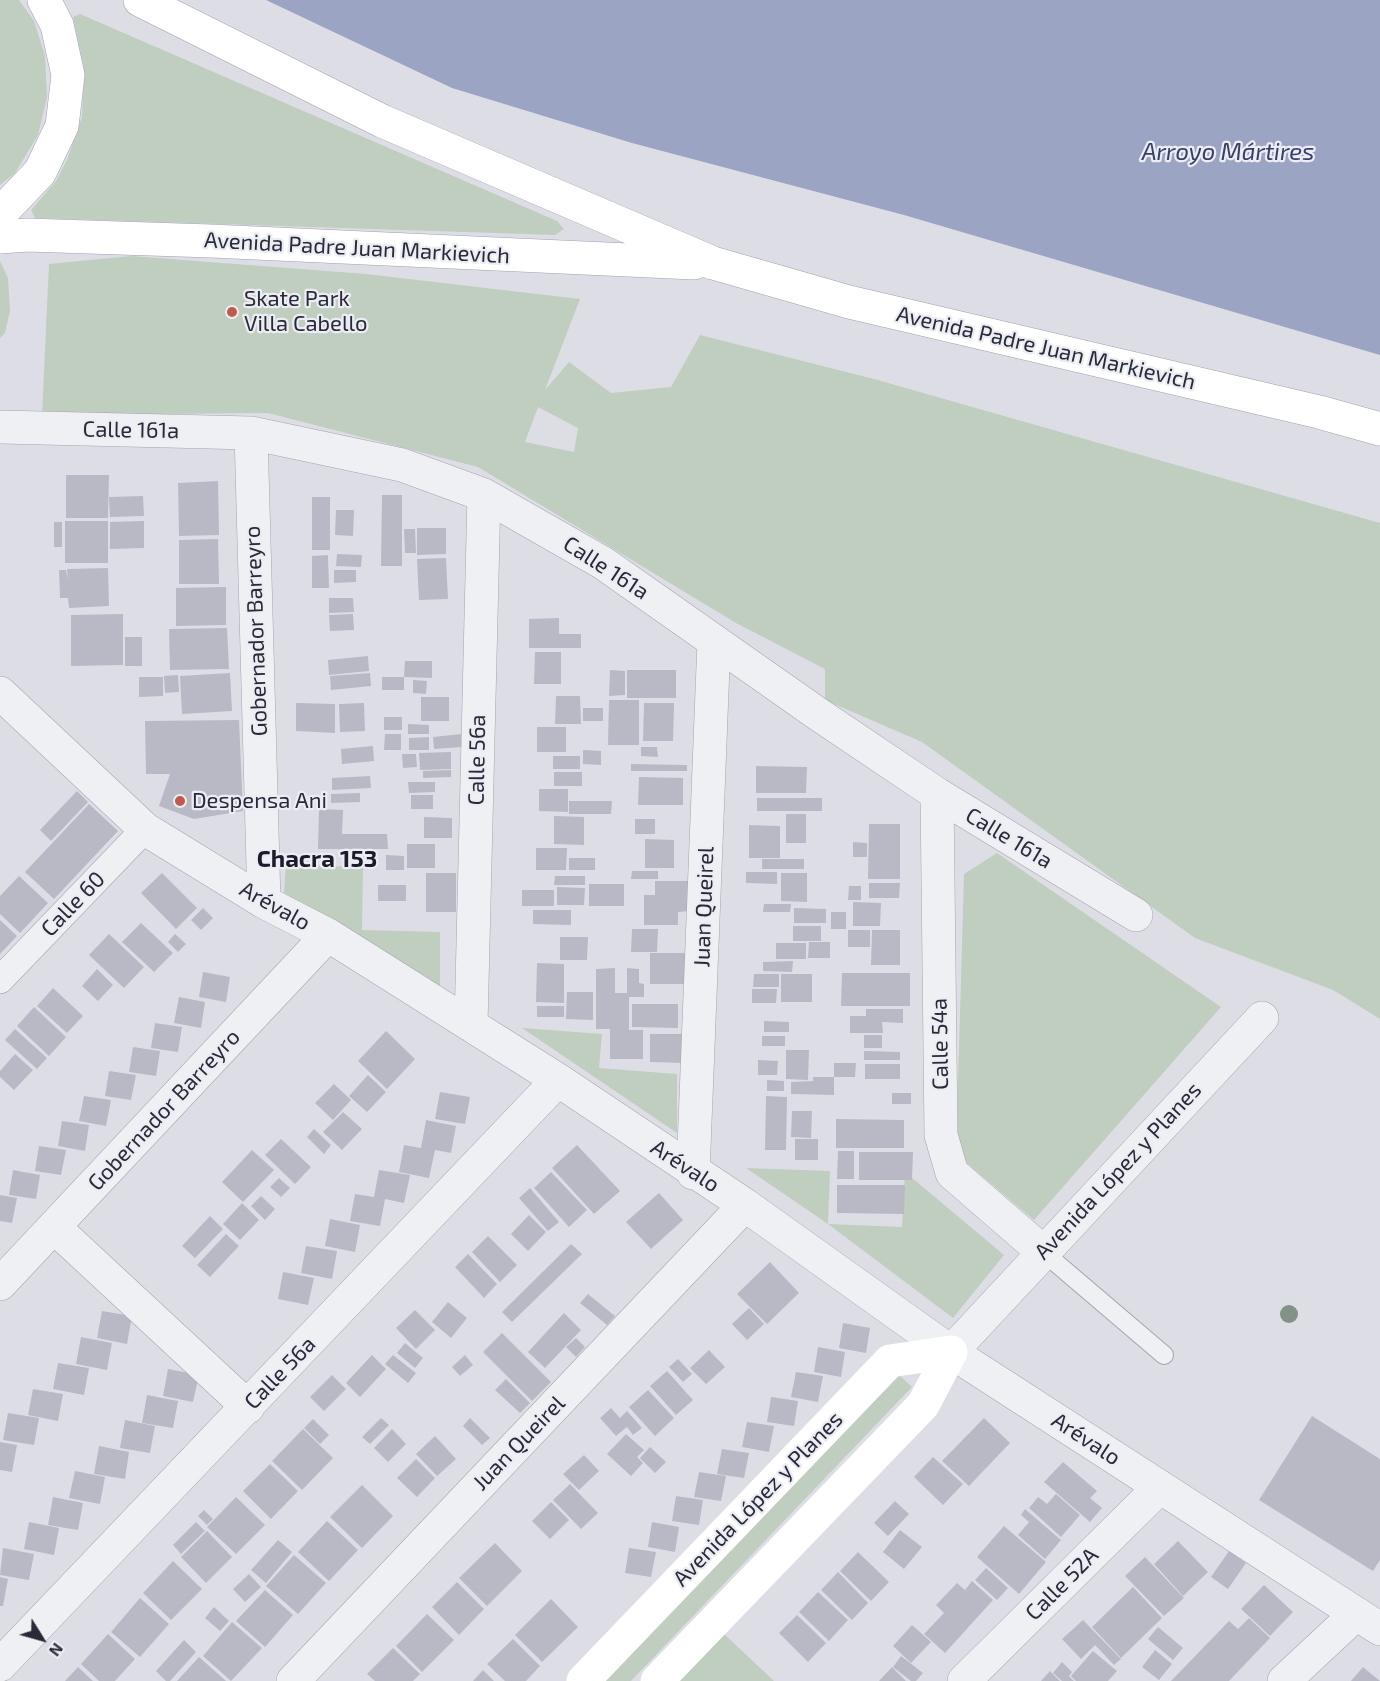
<!DOCTYPE html>
<meta charset="utf-8">
<style>
body{margin:0}
#map{position:relative;width:1380px;height:1681px;overflow:hidden;background:#dddee5;font-family:"Exo 2",sans-serif}
canvas{display:block}
.north{position:absolute;left:12px;top:1609px;width:60px;height:60px;-webkit-text-stroke:4px #ecedf3;paint-order:stroke;rotate:127deg;font-size:16px;font-weight:700;line-height:24px;text-align:center;color:#282a3a}
.north::after{content:'';display:block;margin:auto;width:21px;height:27px;background:#282a3a;clip-path:polygon(50% 0,100% 100%,50% 72%,0 100%)}
</style>
<div id="map">
<canvas width="1380" height="1681"></canvas>
<div class="north">N</div>
</div>
<script>
const ctx = document.querySelector('canvas').getContext('2d');
ctx.lineJoin = 'round';
function fillPath(path, color) { ctx.fillStyle = color; ctx.fill(path, 'evenodd'); }
const toPath = rows => new Path2D(rows.map(r => 'M' + r).join(''));
function trace(path, color, width, dash) { ctx.strokeStyle = color; ctx.lineWidth = width; ctx.lineCap = dash ? 'butt' : 'round'; ctx.setLineDash(dash || []); ctx.stroke(path); }
function write(font, color, halo, rows, align = 'center') {
  ctx.font = font + ' "Exo 2",sans-serif'; ctx.lineWidth = 4.5; ctx.setLineDash([]); ctx.textBaseline = 'middle'; ctx.strokeStyle = halo; ctx.fillStyle = color; for (const [text, x, y, turn = 0] of rows) {
    ctx.save(); ctx.translate(x, y); ctx.rotate((+turn || 0) * Math.PI / 180); ctx.textAlign = isNaN(turn) ? turn : align; if (halo) ctx.strokeText(text, 0, 0); ctx.fillText(text, 0, 0); ctx.restore();
  }
}
fillPath(toPath([
 [0,0,19,0,34,21,45,56,47,97,38,135,15,173,0,185],
 [80,14,557,221,564,229,555,235,35,218,31,210,56,181,67,160,82,117,84,68,73,17],
 [131,256,366,274,580,299,545,390,569,362,611,393,671,387,700,335,874,379,1380,523,1380,1019,1333,990,1195,938,922,742,825,700,825,669,736,623,478,467,268,413,42,415,49,264],
 [538,407,578,428,574,452,525,442],
 [0,261,8,278,10,311,5,333,0,338],
 [997,853,1221,1007,1034,1220,956,1154,964,874],
 [286,865,363,867,362,930,440,932,440,993,284,893],
 [522,1028,602,1034,599,1068,677,1074,677,1133],
 [746,1168,830,1171,828,1224,902,1227,905,1172,1004,1255,953,1318,828,1224],
 [898,1374,912,1387,631,1681,602,1681],
 [723,1633,774,1681,678,1681]
]), '#bfcebf');
fillPath(toPath([
 [266,0,1380,0,1380,355,904,215,632,143,452,88]
]), '#9ba4c2');
fillPath(toPath([
 [66,475,109,475,108,518,66,518],
 [218,481,219,535,179,536,178,483],
 [382,495,402,495,402,566,381,566],
 [143,496,144,516,110,517,109,497],
 [312,497,330,497,330,550,312,550],
 [336,510,354,510,353,536,335,535],
 [65,521,108,521,108,563,65,563],
 [144,521,144,548,110,549,110,522],
 [54,522,62,522,62,547,54,547],
 [417,528,446,528,446,554,417,555],
 [404,529,415,529,416,553,405,553],
 [218,539,219,584,179,584,179,540],
 [337,554,362,555,361,567,336,566],
 [328,555,329,588,312,588,312,556],
 [446,558,448,599,419,600,417,559],
 [108,568,109,606,69,608,68,598,60,598,59,570,66,570,68,581,67,569],
 [334,570,356,570,356,582,334,583],
 [226,587,226,625,176,626,176,588],
 [329,598,353,598,354,612,329,613],
 [123,614,123,665,71,666,71,615],
 [353,614,354,630,330,631,329,615],
 [559,618,559,634,581,634,581,648,529,648,529,619],
 [227,628,229,669,170,670,169,629],
 [125,637,142,637,142,666,125,666],
 [535,652,561,652,561,684,534,684],
 [368,656,369,671,329,675,328,660],
 [405,661,432,661,432,678,404,677],
 [610,670,625,671,625,695,609,696],
 [627,670,676,670,676,698,627,698],
 [230,673,232,711,182,714,180,676],
 [370,673,371,686,331,690,330,676],
 [178,675,179,692,165,693,164,676],
 [139,677,163,677,163,696,139,697],
 [382,677,404,677,404,690,382,690],
 [413,680,427,681,426,694,413,693],
 [556,696,580,696,581,724,555,724],
 [421,697,449,697,449,721,421,721],
 [609,700,639,700,639,745,608,745],
 [296,703,335,704,335,733,296,731],
 [364,703,365,731,340,732,339,704],
 [644,703,674,703,673,741,643,741],
 [583,708,603,708,603,721,583,721],
 [384,717,402,717,402,730,384,730],
 [239,720,243,811,194,819,159,806,170,774,146,774,145,721],
 [408,724,429,725,429,734,408,734],
 [537,727,566,727,566,752,537,752],
 [385,734,401,734,401,750,384,750],
 [461,734,462,747,434,749,433,737],
 [429,737,429,750,409,750,409,738],
 [373,746,374,761,342,764,341,749],
 [641,747,657,747,658,757,641,756],
 [583,750,601,751,601,765,583,764],
 [451,752,451,769,420,770,419,753],
 [402,754,416,754,417,767,403,768],
 [553,756,580,756,580,769,553,769],
 [631,764,687,765,687,771,631,771],
 [756,766,807,767,806,793,756,793],
 [451,770,451,777,423,778,423,771],
 [554,772,582,772,582,786,554,786],
 [370,776,371,788,332,790,332,778],
 [639,777,683,778,683,805,638,805],
 [408,782,435,782,435,792,409,793],
 [539,789,568,789,568,812,539,811],
 [77,791,88,802,51,841,40,830],
 [360,793,360,802,331,803,331,794],
 [411,795,433,795,433,809,411,809],
 [757,798,822,798,822,811,757,811],
 [569,801,612,801,611,814,569,814],
 [89,804,118,831,54,899,25,872],
 [319,809,343,810,342,834,387,834,388,849,318,849],
 [786,814,806,814,806,843,786,843],
 [554,816,584,817,584,845,554,844],
 [424,817,452,818,452,838,424,838],
 [635,819,655,819,655,834,635,834],
 [869,824,900,824,900,879,868,879],
 [749,825,780,826,780,858,749,858],
 [645,839,674,840,674,868,645,868],
 [853,842,867,843,867,857,853,857],
 [407,844,435,844,435,868,407,868],
 [536,848,567,848,566,870,536,870],
 [386,855,404,856,404,870,386,870],
 [569,858,595,858,595,870,569,870],
 [762,859,804,859,804,869,762,869],
 [632,871,658,871,658,879,631,879],
 [746,872,777,872,777,884,746,883],
 [162,873,197,908,176,929,141,893],
 [426,873,456,873,456,912,426,912],
 [781,873,807,873,807,902,781,901],
 [19,876,48,903,20,933,0,914,0,896],
 [555,876,585,876,585,885,554,885],
 [655,881,689,881,689,911,678,912,678,925,644,925,644,895,655,895],
 [869,883,900,883,899,898,869,898],
 [589,884,624,884,624,906,589,906],
 [378,885,406,885,406,901,378,901],
 [849,886,861,886,861,900,848,900],
 [557,887,585,888,584,905,557,905],
 [522,890,554,890,554,906,522,906],
 [853,902,881,903,880,926,853,926],
 [764,904,791,904,790,912,763,912],
 [203,908,213,918,201,930,191,920],
 [794,908,826,909,826,923,794,923],
 [533,910,571,910,571,925,533,924],
 [831,912,846,912,846,929,831,929],
 [0,920,17,936,0,954],
 [141,923,173,953,154,972,122,942],
 [793,926,821,926,821,941,793,941],
 [632,929,658,929,657,952,631,952],
 [848,930,870,930,870,947,848,947],
 [872,930,900,930,900,965,871,965],
 [109,934,144,967,124,988,89,955],
 [175,934,186,944,178,952,168,942],
 [560,937,588,937,587,960,560,960],
 [809,942,830,942,830,958,808,958],
 [776,943,806,943,806,959,776,959],
 [650,953,687,953,687,984,650,984],
 [793,961,792,972,763,971,763,962],
 [537,963,564,964,564,1003,536,1002],
 [615,968,615,993,627,993,627,968,639,969,639,983,644,984,644,997,629,997,629,1030,643,1030,643,1059,610,1059,610,1029,596,1029,596,969],
 [97,969,113,985,98,1001,82,986],
 [203,972,230,977,226,1002,199,997],
 [842,973,910,973,910,1006,841,1006],
 [754,974,779,974,779,987,753,987],
 [781,974,812,974,812,1002,781,1002],
 [53,988,83,1016,67,1033,37,1006],
 [752,989,777,989,776,1003,752,1003],
 [567,992,593,992,593,1020,566,1019],
 [179,997,205,1002,201,1028,174,1023],
 [632,1004,678,1004,678,1028,632,1027],
 [537,1006,564,1006,564,1017,537,1017],
 [34,1007,66,1037,49,1056,17,1026],
 [866,1009,903,1009,903,1023,882,1022,883,1033,850,1033,850,1016,866,1016],
 [764,1021,789,1022,789,1032,764,1032],
 [155,1023,182,1027,178,1052,151,1048],
 [15,1029,47,1058,37,1069,5,1040],
 [386,1031,415,1059,387,1089,358,1061],
 [650,1034,683,1034,683,1063,650,1062],
 [864,1035,882,1035,882,1048,864,1048],
 [762,1036,785,1036,785,1046,762,1046],
 [133,1047,160,1051,156,1076,129,1072],
 [786,1050,809,1050,808,1080,786,1079],
 [864,1051,900,1052,900,1060,864,1060],
 [15,1054,33,1070,14,1090,0,1077,0,1071],
 [758,1060,778,1061,777,1075,758,1075],
 [834,1063,856,1063,855,1077,834,1077,834,1095,791,1094,791,1082,813,1081,813,1077,834,1077],
 [865,1064,900,1064,900,1079,865,1079],
 [109,1071,136,1075,131,1100,105,1096],
 [368,1075,386,1092,367,1112,349,1096],
 [767,1080,784,1081,784,1091,767,1091],
 [334,1084,351,1100,333,1120,315,1103],
 [440,1092,470,1097,465,1124,435,1119],
 [892,1093,911,1093,911,1104,892,1104],
 [84,1096,111,1100,106,1126,79,1121],
 [766,1096,787,1097,786,1150,765,1150],
 [792,1111,812,1111,811,1138,791,1137],
 [343,1112,362,1129,342,1150,323,1132],
 [836,1119,904,1120,904,1148,836,1148],
 [426,1120,456,1126,451,1153,435,1150,429,1178,399,1172,404,1145,421,1148],
 [62,1121,89,1125,85,1151,58,1146],
 [314,1129,331,1145,324,1154,307,1137],
 [281,1139,311,1167,295,1184,265,1155],
 [795,1139,818,1139,818,1160,795,1160],
 [577,1145,620,1191,594,1214,552,1168],
 [39,1146,66,1150,61,1175,35,1171],
 [252,1150,274,1170,243,1202,222,1182],
 [838,1151,854,1151,854,1179,837,1179],
 [859,1152,913,1152,912,1180,859,1180],
 [13,1170,40,1175,36,1199,9,1195],
 [379,1170,410,1175,404,1203,385,1199,380,1226,350,1221,355,1194,374,1197],
 [551,1172,587,1210,569,1227,534,1188],
 [279,1178,290,1188,281,1197,270,1187],
 [837,1185,905,1185,904,1214,837,1213],
 [530,1188,559,1222,548,1231,519,1198],
 [659,1193,683,1220,651,1249,626,1222],
 [0,1195,17,1198,12,1223,0,1221],
 [261,1196,275,1209,265,1220,251,1206],
 [242,1203,259,1220,240,1240,223,1224],
 [529,1215,546,1232,528,1251,511,1234],
 [210,1216,223,1229,195,1258,182,1246],
 [330,1219,360,1225,355,1252,325,1246],
 [226,1234,239,1246,210,1277,197,1265],
 [488,1236,517,1265,500,1282,472,1252],
 [571,1244,582,1254,512,1322,502,1312],
 [306,1246,337,1251,332,1279,301,1273],
 [468,1254,497,1284,484,1298,455,1267],
 [770,1262,799,1293,767,1324,737,1294],
 [283,1272,314,1278,308,1305,278,1299],
 [588,1294,615,1316,607,1325,580,1303],
 [448,1302,467,1318,451,1338,432,1322],
 [749,1308,764,1324,747,1340,732,1324],
 [415,1310,435,1330,416,1349,396,1328],
 [102,1311,132,1316,127,1344,97,1338],
 [564,1313,581,1330,545,1368,528,1352],
 [843,1323,870,1328,866,1353,839,1348],
 [502,1333,551,1382,532,1401,483,1352],
 [81,1337,112,1343,107,1370,76,1364],
 [576,1338,585,1347,576,1357,566,1347],
 [405,1343,423,1358,415,1368,397,1353],
 [818,1347,845,1352,841,1377,814,1372],
 [709,1350,725,1367,706,1384,690,1368],
 [372,1355,386,1369,360,1397,346,1383],
 [393,1355,416,1373,408,1383,385,1364],
 [465,1355,473,1365,460,1376,452,1367],
 [678,1359,692,1374,683,1382,669,1367],
 [58,1363,89,1368,84,1395,53,1389],
 [168,1369,199,1375,193,1402,163,1396],
 [667,1371,693,1400,676,1415,650,1386],
 [796,1372,823,1376,818,1402,791,1397],
 [332,1375,346,1389,324,1411,310,1397],
 [506,1379,530,1403,520,1413,495,1390],
 [33,1389,63,1394,58,1421,28,1415],
 [648,1390,674,1418,655,1436,629,1407],
 [147,1395,178,1401,173,1428,142,1423],
 [771,1397,798,1401,794,1426,767,1422],
 [611,1408,620,1418,627,1411,642,1428,633,1435,627,1427,616,1436,600,1418],
 [8,1413,39,1418,34,1445,3,1440],
 [1312,1416,1380,1459,1380,1560,1373,1571,1259,1500],
 [381,1418,389,1425,370,1444,362,1437],
 [470,1418,490,1438,482,1445,463,1426],
 [984,1418,1010,1443,969,1486,942,1461],
 [313,1419,329,1435,320,1444,304,1428],
 [125,1420,155,1426,150,1453,120,1448],
 [747,1422,774,1426,769,1452,742,1447],
 [303,1429,333,1458,302,1490,272,1461],
 [392,1429,406,1444,388,1462,374,1448],
 [626,1434,644,1450,637,1457,643,1463,631,1476,607,1454],
 [435,1436,456,1459,437,1476,416,1454],
 [0,1442,17,1445,12,1472,0,1470],
 [99,1446,129,1452,125,1479,94,1474],
 [650,1447,666,1462,655,1473,640,1458],
 [722,1449,749,1453,744,1478,717,1474],
 [584,1455,599,1471,579,1490,563,1474],
 [933,1457,963,1484,943,1505,914,1477],
 [416,1459,435,1478,417,1497,397,1478],
 [1063,1462,1097,1491,1090,1498,1102,1508,1090,1522,1044,1482],
 [270,1464,298,1491,271,1519,243,1491],
 [75,1471,105,1477,100,1504,69,1498],
 [699,1472,726,1476,721,1501,694,1497],
 [570,1484,598,1513,581,1529,553,1500],
 [362,1485,393,1516,362,1548,330,1517],
 [1056,1494,1080,1515,1061,1537,1029,1508,1038,1497,1047,1504],
 [676,1496,703,1500,699,1525,672,1521],
 [53,1497,83,1503,78,1530,48,1525],
 [236,1497,265,1525,236,1554,207,1527],
 [895,1501,909,1514,888,1536,874,1523],
 [551,1502,569,1520,550,1539,532,1521],
 [1025,1509,1061,1540,1045,1559,1018,1535,1029,1522,1021,1515],
 [204,1510,213,1519,207,1525,198,1516],
 [327,1521,358,1550,329,1581,298,1552],
 [29,1522,59,1528,54,1555,24,1549],
 [196,1522,205,1531,181,1554,173,1545],
 [652,1522,679,1527,675,1552,648,1547],
 [1004,1526,1046,1562,1019,1594,977,1557],
 [900,1530,922,1547,904,1569,883,1552],
 [207,1531,232,1557,206,1583,181,1557],
 [278,1540,292,1552,266,1583,251,1570],
 [1178,1541,1208,1572,1183,1596,1154,1564],
 [495,1543,522,1571,487,1606,459,1578],
 [3,1548,34,1554,29,1580,0,1575],
 [629,1548,656,1552,651,1577,625,1573],
 [1229,1551,1246,1563,1228,1589,1211,1577],
 [858,1552,889,1582,871,1601,840,1571],
 [294,1555,326,1583,298,1614,266,1586],
 [1145,1557,1184,1598,1164,1616,1125,1576],
 [173,1561,202,1589,171,1620,143,1593],
 [986,1568,1008,1588,997,1600,975,1580],
 [838,1572,868,1603,852,1620,821,1590],
 [249,1574,261,1587,245,1602,233,1589],
 [0,1577,8,1579,3,1606,0,1606],
 [972,1581,993,1600,945,1653,924,1634,944,1613,936,1605,957,1583,965,1590],
 [457,1582,484,1609,459,1635,432,1607],
 [1264,1585,1293,1612,1270,1636,1241,1609],
 [1133,1587,1162,1618,1121,1658,1092,1627],
 [265,1590,293,1615,265,1647,236,1621],
 [818,1592,848,1620,829,1641,799,1612],
 [140,1598,169,1624,140,1657,111,1632],
 [551,1599,578,1627,542,1662,515,1635],
 [214,1607,229,1621,220,1631,205,1618],
 [427,1614,454,1640,422,1672,396,1646],
 [797,1615,826,1643,808,1662,779,1633],
 [1249,1618,1270,1638,1229,1681,1171,1681,1229,1621,1238,1629],
 [1083,1620,1121,1659,1114,1665,1095,1645,1081,1659,1062,1639],
 [232,1622,262,1648,231,1681,203,1656],
 [912,1625,931,1642,911,1663,893,1646],
 [1158,1627,1183,1648,1173,1660,1148,1639],
 [108,1634,135,1659,115,1681,99,1681,81,1664],
 [513,1639,540,1666,526,1681,505,1681,487,1664],
 [184,1640,196,1652,170,1681,166,1681,156,1671],
 [393,1648,420,1674,413,1681,375,1681,367,1674],
 [1155,1650,1172,1664,1159,1680,1142,1667],
 [1093,1651,1117,1671,1108,1681,1076,1681,1071,1676],
 [901,1656,923,1673,916,1681,911,1681,893,1667],
 [199,1657,226,1681,177,1681],
 [1062,1662,1072,1672,1069,1676,1074,1681,1062,1681,1053,1673],
 [78,1667,93,1681,65,1681],
 [892,1667,906,1681,879,1681],
 [1363,1667,1380,1681,1351,1681],
 [483,1670,494,1681,473,1681],
 [1050,1671,1060,1681,1041,1681]
]), '#b8b9c4');
const service = toPath([
 [1042,1251,1164,1355]
]);
const pedestrian = toPath([
 [0,980,145,829]
]);
const minor = toPath([
 [0,427,251,433,402,465,484,495,603,563,818,714,937,794,1136,915],
 [251,433,264,902],
 [0,693,145,829,264,902,328,935,558,1080,745,1205,951,1352,1380,1629],
 [937,794,941,1135,952,1173,1042,1251],
 [471,1025,484,495],
 [693,1173,714,641],
 [54,1227,248,1407],
 [0,1284,328,935],
 [951,1352,1262,1018],
 [0,1665,558,1080],
 [293,1681,745,1205],
 [964,1681,1160,1487],
 [1284,1681,1356,1614]
]);
const primary = toPath([
 [140,0,382,121,713,263,849,302,1319,412,1380,429],
 [0,214,40,172,62,126,68,75,57,25,44,0],
 [0,237,27,235,211,241,694,263]
]);
trace(service, '#a3a4ae', 20);
trace(pedestrian, '#a3a4ae', 28);
trace(minor, '#a3a4ae', 34);
trace(primary, '#9ea0af', 34);
trace(service, '#eff0f4', 18);
trace(pedestrian, '#eff0f4', 27);
trace(minor, '#eff0f4', 33);
trace(toPath([
 [583,1681,890,1361,951,1352],
 [657,1681,923,1405,951,1352]
]), '#fff', 33);
trace(primary, '#fff', 33);
ctx.fillStyle = '#829286';
for (const [x, y] of [
 [1289,1314]
]) { ctx.beginPath(); ctx.arc(x, y, 9, 0, 2 * Math.PI); ctx.fill(); }
for (const [x, y, r, color] of [
 [232,312,6,"#bf594d"],
 [180,801,6,"#bf594d"]
]) { const dot = new Path2D(); dot.arc(x, y, r, 0, 2 * Math.PI); ctx.fillStyle = color; ctx.fill(dot); trace(dot, '#ecedf3', 2); }
write('22px', '#282a3a', '#ecedf3', [
 ["Avenida Padre Juan Markievich",357,248,3],
 ["Avenida Padre Juan Markievich",1046,348,13],
 ["Calle 161a",131,430,1],
 ["Calle 161a",606,568,33],
 ["Gobernador Barreyro",256,631,-92],
 ["Calle 56a",477,760,-89],
 ["Calle 161a",1009,838,31],
 ["Calle 60",73,904,-46],
 ["Arévalo",275,906,29],
 ["Juan Queirel",704,907,-88],
 ["Calle 54a",940,1044,-91],
 ["Gobernador Barreyro",164,1110,-47],
 ["Arévalo",685,1166,33],
 ["Avenida López y Planes",1118,1171,-47],
 ["Calle 56a",280,1373,-46],
 ["Arévalo",1086,1439,33],
 ["Juan Queirel",519,1443,-46],
 ["Avenida López y Planes",758,1499,-46],
 ["Calle 52A",1062,1584,-45]
]);
write('22px', '#282a3a', '#ecedf3', [
 ["Skate Park",244,299],
 ["Villa Cabello",244,324],
 ["Despensa Ani",192,801]
], 'left');
write('italic 24px', '#374069', '#ecedf3', [
 ["Arroyo Mártires",1228,152]
]);
write('bold 24px', '#1a1c2b', '#ecedf3', [
 ["Chacra 153",317,859]
]);
</script>
